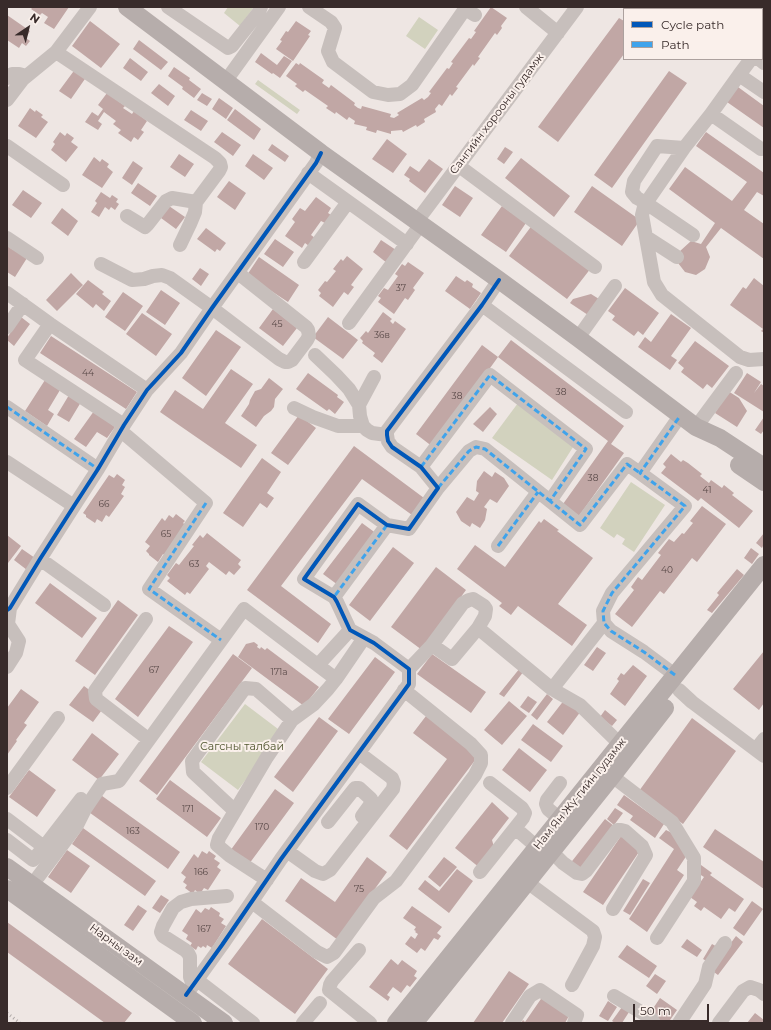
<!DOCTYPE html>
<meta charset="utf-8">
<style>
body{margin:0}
#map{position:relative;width:771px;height:1030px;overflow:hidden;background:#eee6e3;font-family:Montserrat,sans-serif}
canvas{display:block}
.frame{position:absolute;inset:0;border:8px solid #382b2a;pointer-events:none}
.legend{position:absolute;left:623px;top:8px;width:140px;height:52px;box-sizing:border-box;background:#faf0eb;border:1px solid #aca19e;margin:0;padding:5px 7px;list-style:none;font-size:12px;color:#382b2a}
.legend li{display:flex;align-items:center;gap:8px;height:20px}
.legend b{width:20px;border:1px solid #aca19e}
.north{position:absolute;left:8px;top:8px;width:40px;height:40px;-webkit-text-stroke:3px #faf0eb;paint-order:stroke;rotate:35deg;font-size:11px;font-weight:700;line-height:16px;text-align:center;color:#382b2a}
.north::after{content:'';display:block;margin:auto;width:14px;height:18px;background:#382b2a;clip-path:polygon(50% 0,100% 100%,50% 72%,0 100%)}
.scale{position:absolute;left:633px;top:1004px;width:76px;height:18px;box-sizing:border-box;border:2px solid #382b2a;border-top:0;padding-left:5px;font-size:12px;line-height:14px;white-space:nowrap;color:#382b2a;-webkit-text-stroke:3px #faf0eb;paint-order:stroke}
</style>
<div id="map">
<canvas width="771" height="1030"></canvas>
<div class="frame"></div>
<ul class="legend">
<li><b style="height:5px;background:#0057b8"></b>Cycle path</li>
<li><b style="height:5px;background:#3fa3eb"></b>Path</li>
</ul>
<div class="north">N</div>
<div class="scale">50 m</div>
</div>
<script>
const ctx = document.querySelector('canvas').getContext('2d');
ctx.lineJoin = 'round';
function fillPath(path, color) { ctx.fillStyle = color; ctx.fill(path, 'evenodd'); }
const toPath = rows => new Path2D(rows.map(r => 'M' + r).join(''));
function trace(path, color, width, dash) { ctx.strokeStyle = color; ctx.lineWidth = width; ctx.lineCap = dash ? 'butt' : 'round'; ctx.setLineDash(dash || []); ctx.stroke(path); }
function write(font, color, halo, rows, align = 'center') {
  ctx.font = font + ' Montserrat,sans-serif'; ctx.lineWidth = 4; ctx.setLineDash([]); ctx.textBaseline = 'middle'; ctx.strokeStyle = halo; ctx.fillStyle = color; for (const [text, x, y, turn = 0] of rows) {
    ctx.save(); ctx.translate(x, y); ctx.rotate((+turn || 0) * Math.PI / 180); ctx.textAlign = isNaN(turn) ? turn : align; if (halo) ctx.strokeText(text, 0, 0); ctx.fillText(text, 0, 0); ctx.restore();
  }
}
fillPath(toPath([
 [228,7,254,7,240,26,224,13],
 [419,17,438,30,425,49,406,36],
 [258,80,300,110,297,114,255,84],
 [518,403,575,444,552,480,492,438],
 [631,482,665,505,634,552,622,544,625,539,617,534,614,538,600,528],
 [245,704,282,732,238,790,201,762]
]), '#d2d2be');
fillPath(toPath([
 [33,7,69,7,54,29,44,23,48,17,42,13,40,15,31,9],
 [491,7,507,18,501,26,502,28,497,35,495,33,478,57,480,58,474,66,473,64,456,87,458,88,452,96,450,94,442,106,439,104,435,109,436,112,424,119,425,122,417,127,416,125,403,132,402,130,391,131,391,134,377,130,376,133,366,130,367,127,354,124,355,121,349,117,347,120,336,112,335,114,326,108,328,106,305,90,303,92,295,86,297,84,286,76,296,63,299,65,300,63,324,80,322,83,329,88,331,85,355,103,354,105,358,108,361,109,362,106,391,114,390,117,394,118,399,115,397,113,422,98,424,100,428,97,431,93,429,92,447,68,449,69,453,63,451,62,469,38,471,39,476,32,474,31],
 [7,15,30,31,26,38,30,41,26,46,22,43,19,48,7,40],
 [619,18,624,21,624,54,558,142,538,127],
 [90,21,120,44,101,68,72,46],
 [296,21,311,31,308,35,310,36,293,61,276,49,282,41,280,40,286,31,288,32],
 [139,40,168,62,161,70,133,49],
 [261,53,277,65,284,56,292,61,280,78,273,73,272,74,255,62],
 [130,58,148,72,141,81,123,68],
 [174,67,190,78,189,80,201,89,194,98,182,89,183,87,168,76],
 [76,68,87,76,71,99,59,91],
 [669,71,687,83,612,188,594,175],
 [159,84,175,96,168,106,151,93],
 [738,87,764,106,764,128,727,102],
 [107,93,125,106,123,108,132,114,134,111,147,121,141,130,144,132,138,140,134,137,131,142,118,133,121,130,113,124,116,121,104,112,98,121,102,124,98,130,85,122,92,112,98,116,103,109,98,105],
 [202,93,212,99,207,106,197,100],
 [219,98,233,108,226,119,212,109],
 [30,108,35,112,36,110,43,115,41,117,48,122,36,138,18,126],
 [235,109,261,129,254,140,227,120],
 [191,110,208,121,201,131,184,120],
 [60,132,65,136,67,133,74,138,71,142,78,147,66,162,51,150,55,144,53,142],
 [222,132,241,145,233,156,214,142],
 [706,132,764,173,764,196,757,192,744,210,764,224,764,259,721,228,706,247,710,257,705,269,696,275,685,272,678,263,679,252,691,241,701,244,715,223,669,189,685,167,732,201,747,182,696,146],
 [387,139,407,154,393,173,372,159],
 [272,144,289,156,285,162,268,150],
 [505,147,513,152,504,164,497,159],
 [179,154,194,164,185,177,170,167],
 [253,154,273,168,264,180,245,166],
 [94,157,100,162,102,159,109,164,107,167,113,172,102,188,82,175],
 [521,158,570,196,554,217,505,178],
 [429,159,443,169,425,193,409,181,410,179,404,175,410,166,419,172],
 [133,161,143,168,132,185,122,178],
 [229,181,246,193,235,210,217,197],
 [138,183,157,196,150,206,131,193],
 [455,186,473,198,460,217,442,205],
 [592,186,640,220,622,246,574,212],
 [23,190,42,203,31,218,12,205],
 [101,192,110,198,112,195,118,199,116,202,119,204,115,210,111,207,109,210,105,207,99,217,91,212,97,203,95,201],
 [316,197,331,208,328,213,331,215,325,223,321,221,311,235,315,238,309,246,305,243,302,248,285,236,295,222,292,219,300,208,305,211],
 [169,206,185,217,176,229,161,218],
 [502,206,526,223,506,252,481,235],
 [62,208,78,221,68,236,51,223],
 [533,224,591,268,567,299,509,256],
 [206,228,226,243,220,251,217,249,215,252,197,239],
 [275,239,294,252,283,267,264,254],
 [381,240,396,250,387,263,373,252],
 [7,246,27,258,15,277,7,272],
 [347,256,363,269,351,285,354,287,348,295,344,292,333,307,319,296,321,293,318,290,325,281,327,282,336,271,333,269,341,259,343,261],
 [259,257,299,285,288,302,247,275],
 [408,262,424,273,413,288,415,290,408,300,405,298,394,314,378,302,381,298,378,296,384,288,388,290,398,276,395,274,402,264,405,266],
 [200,268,209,274,201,286,192,279],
 [71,273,83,285,57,311,46,300],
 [456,276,465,282,467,280,473,284,472,287,481,293,470,309,445,291],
 [754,278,764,286,764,333,761,331,763,329,730,305,743,287,746,289],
 [88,280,104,292,102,294,111,301,104,311,96,304,93,308,76,294],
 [625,288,659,313,643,335,638,331,634,336,612,320,615,316,608,311],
 [161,290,180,303,165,325,146,312],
 [123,292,143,306,125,331,105,317],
 [591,294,599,299,588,315,570,303,573,299],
 [273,309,297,328,283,346,259,328],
 [383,312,392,319,390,321,393,324,395,321,406,329,382,363,373,356,375,353,362,343,363,341,360,338,366,331,368,333],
 [142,313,172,334,156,356,126,334],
 [671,314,691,328,671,356,677,360,670,370,638,347,645,337,651,342],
 [21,317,30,324,14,346,7,340,7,338],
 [328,317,358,340,343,359,313,337],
 [216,330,241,347,206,396,182,378],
 [51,336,137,392,126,409,40,353],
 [511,340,624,426,611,444,624,453,579,516,563,504,608,441,498,357,433,447,416,434,482,345,498,357],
 [695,341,729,366,712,388,707,384,703,389,681,372,684,368,678,363],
 [231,369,253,384,225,423,257,445,241,468,160,412,175,390,203,409],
 [308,373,338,395,337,397,344,402,335,414,329,409,327,411,296,389],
 [747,373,761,382,754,393,761,384,764,386,764,412,734,393],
 [269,378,283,389,275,399,274,407,271,411,264,416,256,427,241,416,249,404,250,400,255,391,261,389],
 [45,380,60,390,48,410,54,414,47,426,25,411],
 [728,391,739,398,747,411,737,427,715,413],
 [69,395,81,402,69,422,57,415],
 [490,407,497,414,483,432,473,424],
 [94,411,115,427,107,438,97,432,86,447,74,439],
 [299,415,316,428,288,465,271,453],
 [764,417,764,430,761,434,755,430],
 [354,446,424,498,412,515,362,479,281,586,331,624,318,643,247,590],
 [671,454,681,462,683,460,688,463,702,474,700,476,709,483,711,480,722,488,724,485,734,493,732,495,753,511,739,528,701,498,698,501,661,473,666,467,663,464],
 [262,458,281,472,267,493,274,498,267,508,260,503,243,527,223,513],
 [484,471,492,477,495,472,504,478,509,486,497,503,490,499,484,507,487,509,485,520,480,528,472,523,470,527,461,521,456,512,467,497,474,501,479,493,476,491,477,481],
 [117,474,125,480,122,485,125,487,121,494,124,496,109,517,106,515,102,522,97,519,95,523,86,517,86,515,83,513,109,475,114,478],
 [702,506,726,524,697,562,692,558,664,594,660,591,632,627,615,614,634,590,631,587,638,577,642,580,661,555,658,553,669,539,674,542,682,533,684,534,693,523,690,521],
 [176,514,185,521,183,523,187,526,166,556,163,554,158,562,149,555,149,554,146,551,150,546,145,542,162,518,165,521,169,515,173,518],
 [544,519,559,530,557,531,593,558,558,604,587,625,572,646,518,606,511,615,499,606,502,603,457,569,475,545,505,567,539,521,541,523],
 [362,523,377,534,338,585,323,574],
 [207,533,241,560,238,564,241,567,234,575,229,571,226,575,209,562,206,566,209,569,190,594,187,592,185,595,167,581,170,578,167,575,176,563,179,565,194,546,192,545,200,535,203,538],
 [764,533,764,544,762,548,756,543],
 [7,535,21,546,8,563,7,562],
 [393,547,414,563,370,621,349,605],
 [751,548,759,554,752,564,744,558],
 [22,549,35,558,27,570,14,560],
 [436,567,466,590,422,650,391,627],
 [737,569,744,575,712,613,707,610,719,595,717,593],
 [50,583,97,618,82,638,35,603],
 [118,600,138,615,95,675,75,661],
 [169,626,193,642,138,717,115,699],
 [254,642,258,645,257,647,260,649,261,647,265,650,267,648,319,687,304,706,238,657,246,644],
 [597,647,606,653,593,671,584,665],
 [764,651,764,703,759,710,733,689],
 [233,654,252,668,157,795,139,781],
 [432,654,486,692,471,713,417,674],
 [375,657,395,672,349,734,328,719],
 [633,665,647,676,625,706,610,694,619,681,617,679,621,673,624,675],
 [520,668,524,671,504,697,499,694],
 [84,686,107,703,93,722,69,705],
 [21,689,39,702,24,723,27,725,16,740,17,741,7,755,7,708],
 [547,694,553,699,537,720,531,715],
 [528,696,537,702,529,713,520,707],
 [565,699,581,711,563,735,547,722],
 [509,701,527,716,502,745,484,730],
 [605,710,617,720,612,726,600,717],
 [426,716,479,755,407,850,389,836,447,759,413,733],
 [319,717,338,731,293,792,274,777],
 [692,718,736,751,683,824,639,791],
 [533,724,563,746,551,762,521,740],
 [92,733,119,754,99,780,72,760],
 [519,748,547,770,530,792,502,770],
 [29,770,56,790,37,817,9,797],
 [170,780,221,818,207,837,156,799],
 [275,789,294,803,249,864,230,851],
 [98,793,180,852,168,869,86,810],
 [624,795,664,824,655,838,630,820,633,816,617,805],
 [492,802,509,818,492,840,494,847,480,868,455,848],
 [615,808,623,813,614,825,607,819],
 [605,819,614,826,578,872,569,865],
 [83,828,156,881,145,896,72,844],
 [715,829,764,862,764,889,703,847],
 [666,830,672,833,687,855,677,870,684,875,647,932,629,919,674,849,659,838],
 [621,836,641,849,603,905,583,892],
 [67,850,90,866,71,893,48,877],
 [202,851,207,854,209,851,216,856,214,859,220,863,217,867,221,870,208,890,204,888,200,894,195,890,193,894,185,888,187,885,183,882,186,877,181,873,194,854,198,858],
 [367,857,387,872,338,940,285,901,301,878,335,902],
 [444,857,457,867,440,887,428,877],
 [701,865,712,873,710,875,744,899,735,912,729,908,721,919,704,907,701,911,694,906,697,902,690,897,704,877,696,872],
 [457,869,473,881,449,913,418,889,425,880,439,891],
 [643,879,650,883,630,915,623,911],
 [161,895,169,900,160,913,152,908],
 [752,901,763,909,744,936,733,928],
 [138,905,147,911,133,931,124,925],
 [412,906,442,927,437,933,441,936,438,940,434,938,425,951,421,948,417,953,405,944,411,936,415,939,418,934,415,932,416,931,414,930,416,927,403,918],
 [211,907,220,913,219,916,224,919,221,923,226,926,212,948,207,945,206,948,203,946,201,948,198,946,196,950,190,946,192,943,186,939,188,935,182,931,196,909,201,913,205,908,209,910],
 [262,919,328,969,295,1014,228,964],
 [7,922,132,1013,124,1023,105,1023,7,952],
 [736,936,743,942,718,975,711,970],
 [687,939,702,950,697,957,681,947],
 [712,944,719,948,710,963,703,959],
 [627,945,657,966,649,978,618,957],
 [391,959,398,965,402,960,417,971,414,976,417,978,410,987,407,985,401,993,393,987,387,995,390,997,388,1001,369,987],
 [509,971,529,984,502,1023,473,1023],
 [655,974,666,981,657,994,646,986],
 [543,996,570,1014,565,1023,521,1023,523,1020,525,1022],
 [660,998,677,1010,668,1023,664,1023,650,1013],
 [608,1001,617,1007,608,1021,599,1016],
 [622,1007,629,1012,622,1023,615,1023,612,1021],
 [755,1013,764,1020,764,1023,747,1023]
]), '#c1a7a5');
trace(toPath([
 [168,7,228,48,232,46,259,12,261,7],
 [309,7,331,22,335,28,328,51,333,62,373,92,388,95,400,94,412,85,465,9,475,15],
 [526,7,558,33],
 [718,9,719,7],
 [762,23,764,25],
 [762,42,764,40],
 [56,52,215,158,220,163,221,167,219,171,196,202,195,212,190,224,180,245],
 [759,59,764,63],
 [739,75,751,59],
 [7,78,12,74,19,74,26,76],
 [225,82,279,7],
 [7,100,23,79,56,52,90,7],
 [711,114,761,149],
 [7,146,63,185],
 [684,148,657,146,634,181,632,192,637,198,646,203,684,148,711,114,739,75,764,92],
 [459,166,595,267],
 [308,173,407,244],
 [127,216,145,227,148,224,166,201,172,198,196,202],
 [417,221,577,7],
 [693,235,646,203,644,207,642,215,654,282,662,295,740,357,749,360,764,359],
 [646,237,677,257],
 [7,238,37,258],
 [304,262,348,202],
 [101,264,132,280,144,279,153,276,162,275,170,278,212,308,279,359,285,362,288,362,292,360,307,340,309,336,308,330,306,327,238,273],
 [7,293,50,324,147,390],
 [482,305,626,412],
 [349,323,421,224],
 [50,324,25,360,124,425],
 [7,327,23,304],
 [578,338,615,286],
 [315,355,336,375,349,389,359,405,360,416,363,426,367,430,372,433,387,435],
 [359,405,374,377],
 [7,407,98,469],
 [294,408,313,417,338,426,363,426],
 [696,427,736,373],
 [121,431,206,503,149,589,221,640],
 [7,462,74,506],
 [421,467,490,375,586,449,550,501,580,525,627,464,640,473],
 [438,488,469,451,476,447,485,449,550,501],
 [498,546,538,492],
 [40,559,104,605],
 [334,597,387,525],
 [7,610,10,608,40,559,74,506,98,469,124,425,147,390,181,353,212,308,316,163,321,153],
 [146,619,95,691,96,699,148,739],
 [432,645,463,603,469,600,473,599,484,606,486,609,485,616,478,628],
 [318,665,350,630],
 [7,667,16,653,19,641,8,624,10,608],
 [409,669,432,645,452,659,478,628,552,689,580,705,620,744],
 [675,675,644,652,611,631,604,623,603,611,612,593,685,506,640,473,680,416],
 [552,689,604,623],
 [679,690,692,702,764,756],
 [756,749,764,739],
 [612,776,672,822,694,858,694,881,657,938],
 [560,783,547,800,546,804,548,809,560,819],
 [7,788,58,718],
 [235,811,193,772,192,761,245,688,256,689,292,720],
 [7,819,44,847,33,860,7,840],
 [328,822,355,788,359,788,371,799,370,805,362,816],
 [515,828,537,847],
 [44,847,81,799],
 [287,851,315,871,323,874,330,870,393,789,394,783,392,778,359,753],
 [551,851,563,863,577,873,582,874,586,871,617,830,621,830,625,831,642,846,646,855,613,909],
 [480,872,523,818,525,813,522,808,490,783],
 [38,877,77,825,85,809,102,784,119,781,244,609,336,679,364,638],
 [267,880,230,856,217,845,219,838,267,757,292,720,314,704,328,689,336,679],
 [527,882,593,931,595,937,593,946,572,985],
 [252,902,317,952,327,957,334,953,374,898,396,881,475,775,481,763,481,755,471,744,404,690],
 [359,950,332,981,330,985,329,990,370,1023],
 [197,980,253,1023],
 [193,985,190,977,190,957,188,953,185,950,163,936,161,932,163,926,173,908,181,902,191,899,227,896],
 [186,995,222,945,281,859,409,684,409,669,374,643,350,630,337,602,334,597,304,579,358,504,387,525,409,529,438,488,421,467,392,447,388,441,387,435,387,431,482,305,499,280],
 [614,996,651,1018,654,1023],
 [303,1023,320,1003],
 [512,1023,530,996,540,990,577,1015,574,1023],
 [679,1023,705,984,709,967,725,943],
 [719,1023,743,991,750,987,759,990,764,994]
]), '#c7bfbc', 14);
trace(toPath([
 [127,7,321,153,499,280,578,338,696,427,720,438,764,467],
 [739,465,764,482],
 [7,867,224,1023],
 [7,889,193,1023],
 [396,1023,764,565],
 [414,1023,612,776,665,708]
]), '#b6adab', 18);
trace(toPath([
 [7,1013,20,1023]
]), '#afa8a6', 3, [1, 3]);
trace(toPath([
 [7,407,98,469],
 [421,467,490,375,586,449,550,501,580,525,627,464,640,473],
 [438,488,469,451,476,447,485,449,550,501],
 [206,503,149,589,221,640],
 [358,504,387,525,334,597,304,579,358,504],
 [498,546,538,492],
 [675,675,644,652,611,631,604,623,603,611,612,593,685,506,640,473,680,416]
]), '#3fa3eb', 3, [6, 3]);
trace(toPath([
 [7,610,10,608,40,559,74,506,98,469,124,425,147,390,181,353,212,308,316,163,321,153],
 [186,995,222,945,281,859,409,684,409,669,374,643,350,630,337,602,334,597,304,579,358,504,387,525,409,529,438,488,421,467,392,447,388,441,387,435,387,431,482,305,499,280]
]), '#0057b8', 4);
write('9px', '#5a4a49', null, [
 ["37",401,288],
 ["45",277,324],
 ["36в",382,335],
 ["44",88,373],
 ["38",561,392],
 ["38",457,396],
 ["38",593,478],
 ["41",707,490],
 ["66",104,504],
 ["65",166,534],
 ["63",194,564],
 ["40",667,570],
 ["67",154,670],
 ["171а",279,672],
 ["171",188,809],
 ["170",262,827],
 ["163",133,831],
 ["166",201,872],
 ["75",359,889],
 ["167",204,929]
]);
write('11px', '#382b2a', '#faf0eb', [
 ["Сангийн хорооны гудамж",497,114,-53],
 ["Нам Ян Жү-гийн гудамж",580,794,-51],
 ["Нарны зам",116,945,36]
]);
write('11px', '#4f552e', '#faf0eb', [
 ["Сагсны талбай",242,747]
]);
</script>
